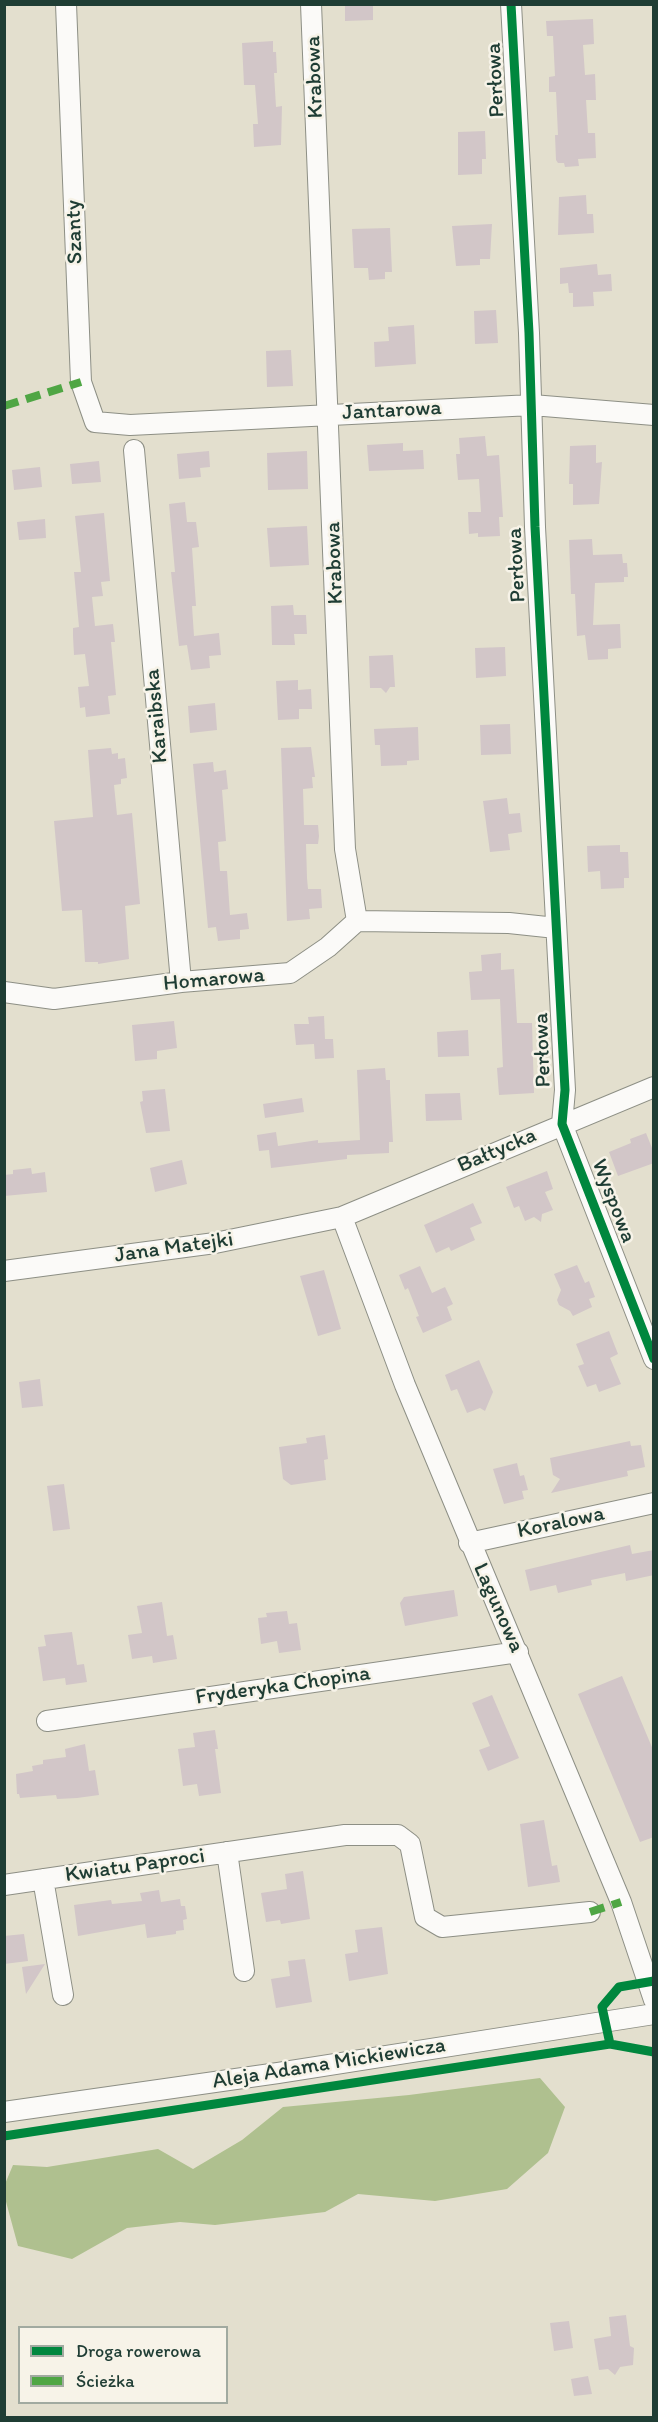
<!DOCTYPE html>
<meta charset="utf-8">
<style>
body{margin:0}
#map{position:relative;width:658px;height:2422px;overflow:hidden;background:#e3dfce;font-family:Itim,sans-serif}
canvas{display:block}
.frame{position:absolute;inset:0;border:6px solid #1f3d34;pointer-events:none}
.legend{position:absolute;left:18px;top:2326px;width:210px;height:78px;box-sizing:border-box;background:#f7f3e8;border:2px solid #a1aaa0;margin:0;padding:8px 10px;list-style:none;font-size:18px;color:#1f3d34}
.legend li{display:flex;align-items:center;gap:12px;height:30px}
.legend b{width:30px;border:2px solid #a1aaa0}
</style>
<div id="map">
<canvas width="658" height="2422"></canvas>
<div class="frame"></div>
<ul class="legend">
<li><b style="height:8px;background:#00873e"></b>Droga rowerowa</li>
<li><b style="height:8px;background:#4fa644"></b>Ścieżka</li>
</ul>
</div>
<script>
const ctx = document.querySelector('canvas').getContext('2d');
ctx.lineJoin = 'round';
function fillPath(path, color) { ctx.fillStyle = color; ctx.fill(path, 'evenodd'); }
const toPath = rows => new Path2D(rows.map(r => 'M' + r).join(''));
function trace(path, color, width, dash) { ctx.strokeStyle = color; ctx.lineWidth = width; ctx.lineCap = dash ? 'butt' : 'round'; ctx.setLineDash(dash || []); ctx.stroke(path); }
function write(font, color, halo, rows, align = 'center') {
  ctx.font = font + ' Itim,sans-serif'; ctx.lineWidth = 5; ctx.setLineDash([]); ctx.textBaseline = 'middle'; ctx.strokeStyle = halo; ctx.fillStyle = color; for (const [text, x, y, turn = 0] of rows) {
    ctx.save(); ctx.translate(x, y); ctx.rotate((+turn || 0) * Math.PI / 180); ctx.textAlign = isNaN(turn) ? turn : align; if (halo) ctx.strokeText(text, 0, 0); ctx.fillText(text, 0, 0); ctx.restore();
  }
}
fillPath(toPath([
 [540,2078,565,2107,548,2153,507,2189,435,2201,358,2194,325,2212,215,2225,180,2222,127,2228,72,2259,18,2246,5,2198,5,2184,13,2165,47,2167,158,2149,193,2169,242,2140,283,2107,409,2095]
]), '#afc08f');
fillPath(toPath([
 [345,4,373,4,373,20,345,21],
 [593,19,594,44,583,45,585,75,595,74,596,100,586,100,588,133,595,133,596,158,578,159,579,166,565,167,564,163,558,163,556,160,555,135,558,135,556,92,549,92,549,77,555,76,553,36,547,36,546,21],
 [273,41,273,52,276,52,277,73,274,73,276,107,282,106,281,145,254,147,253,124,258,124,255,85,244,85,242,43],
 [485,131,486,159,482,159,482,174,458,175,458,132],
 [586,195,587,214,593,214,594,233,558,235,559,197],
 [492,224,490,259,480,259,480,265,456,266,452,226],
 [390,228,392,272,385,272,385,279,369,280,368,268,354,268,352,229],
 [597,264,598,275,611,274,612,291,593,292,594,306,573,307,573,293,569,293,568,283,560,284,560,268],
 [496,310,498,343,475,344,474,311],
 [414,325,416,364,375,367,374,342,389,341,388,327],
 [291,350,293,386,267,387,266,351],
 [485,436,487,456,499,455,503,517,499,517,500,536,478,537,478,533,469,534,468,512,481,512,479,479,458,480,456,454,460,454,459,438],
 [403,443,403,451,423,450,424,469,369,471,367,445],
 [596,445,596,463,602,462,599,504,573,505,573,484,569,484,570,446],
 [209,451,210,467,200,468,201,477,179,479,177,454],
 [307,451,308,489,268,490,267,453],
 [99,461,101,482,72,484,70,464],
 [40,467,42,487,14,490,12,470],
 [185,502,187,522,196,522,199,547,192,548,196,606,192,606,194,636,219,633,221,655,209,656,210,668,191,670,187,645,179,646,171,572,175,572,169,504],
 [104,513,110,581,101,582,103,596,92,597,95,626,113,624,115,642,111,642,116,695,108,696,110,714,86,717,85,707,80,708,78,687,89,686,85,654,74,655,73,636,73,628,79,627,74,572,81,572,75,516],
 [45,519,46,538,19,540,17,522],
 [307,526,309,565,270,567,267,528],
 [592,539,593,555,622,554,623,563,627,563,628,577,624,577,624,582,595,583,593,625,620,624,621,648,608,649,608,659,588,660,585,635,577,636,575,594,571,594,569,540],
 [293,605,294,615,306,615,307,634,294,634,295,645,272,645,271,606],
 [505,647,506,676,476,678,475,648],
 [393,655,395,687,390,687,386,693,381,688,370,688,369,656],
 [298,680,298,690,311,689,312,709,299,709,299,719,278,720,276,681],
 [215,703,217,730,190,733,188,706],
 [510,724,511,754,481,755,480,725],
 [418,727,419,760,407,761,407,765,381,766,380,745,375,745,374,729],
 [311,747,315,777,312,777,313,788,303,789,304,825,318,825,319,836,318,844,306,844,307,878,308,889,321,889,322,908,309,909,310,919,287,921,281,748],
 [111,748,112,754,118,753,118,759,125,758,127,778,121,779,121,784,114,785,117,815,132,813,140,904,125,906,129,959,98,964,98,962,85,962,82,910,62,911,54,821,93,817,88,750],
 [213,762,214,772,226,770,228,789,222,790,226,841,218,842,220,871,227,871,230,915,247,913,249,929,240,930,240,939,218,941,216,927,208,928,193,764],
 [507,798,509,814,520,813,522,832,508,834,510,850,490,852,483,801],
 [620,845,620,852,628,852,629,878,624,878,624,888,601,889,600,871,588,872,587,846],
 [501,953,501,970,514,969,517,1023,532,1023,534,1093,499,1095,497,1068,503,1067,500,999,471,1000,469,972,482,971,481,955],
 [324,1016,325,1039,333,1039,334,1058,315,1059,314,1044,296,1045,294,1024,309,1024,308,1017],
 [174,1021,177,1048,157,1051,157,1059,135,1061,132,1025],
 [468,1030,469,1056,438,1057,437,1032],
 [385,1068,386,1080,390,1080,390,1089,393,1142,389,1142,389,1153,347,1155,347,1159,271,1168,269,1150,259,1151,257,1135,276,1132,278,1146,318,1140,318,1143,360,1140,357,1070],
 [165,1089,170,1131,146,1133,140,1102,143,1101,142,1091],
 [460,1093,462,1120,426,1121,425,1094],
 [302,1098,304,1112,265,1118,263,1104],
 [646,1133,654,1153,654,1163,618,1176,609,1152,631,1143,630,1139],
 [182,1160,187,1184,155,1192,150,1168],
 [31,1168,32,1174,45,1172,47,1192,4,1196,4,1175,13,1174,13,1170],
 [547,1171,553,1189,545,1192,553,1210,542,1214,541,1222,534,1217,525,1221,519,1206,514,1208,506,1187],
 [473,1203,482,1223,470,1228,475,1240,451,1251,449,1247,436,1253,424,1225],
 [577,1265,585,1283,589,1281,595,1297,589,1299,592,1307,573,1316,570,1311,559,1305,557,1300,561,1290,554,1274],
 [420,1266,432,1293,445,1287,453,1304,447,1307,452,1320,423,1333,416,1317,419,1316,408,1288,405,1290,399,1275],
 [324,1270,341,1329,318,1336,300,1276],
 [609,1331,618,1354,610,1358,621,1384,599,1392,596,1384,587,1387,578,1366,584,1364,576,1344],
 [479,1360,493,1392,485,1411,480,1408,467,1413,457,1389,451,1391,445,1375],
 [40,1379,43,1406,22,1408,19,1382],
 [325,1435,328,1459,324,1460,326,1480,291,1485,283,1479,279,1447,307,1443,306,1438],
 [630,1441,631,1446,641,1445,645,1467,627,1471,628,1476,551,1493,560,1479,553,1475,550,1458],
 [517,1463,520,1476,524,1475,528,1490,522,1491,524,1499,504,1504,493,1469],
 [64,1484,70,1529,53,1531,47,1486],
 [630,1545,632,1554,654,1550,654,1575,626,1581,625,1573,591,1580,592,1585,558,1593,556,1585,530,1591,525,1570],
 [454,1590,458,1616,405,1626,400,1603,404,1597],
 [162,1602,167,1636,173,1635,177,1659,153,1663,152,1656,132,1659,128,1635,142,1633,137,1606],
 [287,1611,289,1624,297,1623,301,1650,279,1653,277,1641,261,1644,258,1618,267,1617,266,1613],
 [72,1632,77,1665,84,1664,87,1682,66,1685,65,1678,43,1681,38,1647,46,1646,44,1635],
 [622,1676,654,1752,654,1837,640,1842,578,1694],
 [492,1695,519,1758,488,1771,479,1750,490,1746,472,1703],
 [215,1730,218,1749,215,1749,221,1793,199,1796,197,1784,183,1786,178,1749,195,1747,193,1733],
 [85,1744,89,1771,95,1770,99,1795,77,1798,57,1799,56,1795,20,1798,19,1794,17,1794,16,1774,33,1771,32,1766,43,1764,43,1760,66,1757,65,1749],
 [544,1820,552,1866,557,1865,560,1882,528,1887,520,1824],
 [303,1871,310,1919,281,1924,280,1920,266,1922,261,1893,287,1889,285,1874],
 [159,1890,161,1902,180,1899,181,1906,185,1906,187,1919,183,1920,184,1930,176,1931,176,1934,147,1938,145,1924,78,1936,74,1905,111,1900,112,1904,142,1901,140,1893],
 [382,1927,388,1974,349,1981,345,1954,358,1952,355,1930],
 [24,1934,28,1961,4,1964,4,1936],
 [305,1959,312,2002,276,2008,271,1979,290,1976,288,1961],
 [45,1964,26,1994,22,1967],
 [626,2315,630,2346,634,2348,633,2365,620,2367,615,2375,608,2369,599,2370,594,2339,611,2336,609,2317],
 [569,2321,573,2348,554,2351,550,2323],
 [588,2376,592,2394,574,2396,571,2379]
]), '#d2c6c8');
const street = toPath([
 [66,4,81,382,95,422,130,425,532,405,654,415],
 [311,4,345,849,357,921,509,923,556,928],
 [511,4,529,333,535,527,565,1090,562,1124,654,1359],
 [134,450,181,982],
 [4,992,54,999,181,982,290,973,328,947,357,921],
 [342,1217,405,1385,621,1902,654,2000],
 [4,1271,215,1243,342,1217,654,1087],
 [469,1543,654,1503],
 [47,1721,518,1652],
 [227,1852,244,1971],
 [43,1879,63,1995],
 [4,1885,345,1835,398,1835,410,1844,425,1917,442,1927,590,1912],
 [4,2112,278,2073,654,2014]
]);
trace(street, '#8d8f85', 22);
trace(street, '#fbfaf8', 20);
trace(toPath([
 [4,406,81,382],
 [590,1912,621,1902]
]), '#4fa644', 8, [15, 8]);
trace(toPath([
 [511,4,529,333,535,527,565,1090,562,1124,654,1359],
 [610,2044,602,2007,619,1987,654,1981],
 [4,2136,610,2044,654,2052]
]), '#00873e', 9);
write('22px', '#1f3d34', '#f7f3e8', [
 ["Krabowa",315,77,-92],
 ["Perłowa",496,80,-93],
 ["Szanty",75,232,-92],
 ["Jantarowa",392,411,-3],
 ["Krabowa",335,563,-92],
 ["Perłowa",517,565,-93],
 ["Karaibska",157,716,-95],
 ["Homarowa",214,980,-5],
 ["Perłowa",543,1050,-92],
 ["Bałtycka",497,1151,-23],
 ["Wyspowa",613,1201,69],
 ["Jana Matejki",174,1248,-8],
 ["Koralowa",561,1523,-12],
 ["Lagunowa",498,1608,66],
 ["Fryderyka Chopina",283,1686,-8],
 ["Kwiatu Paproci",135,1866,-8],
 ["Aleja Adama Mickiewicza",329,2064,-9]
]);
</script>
